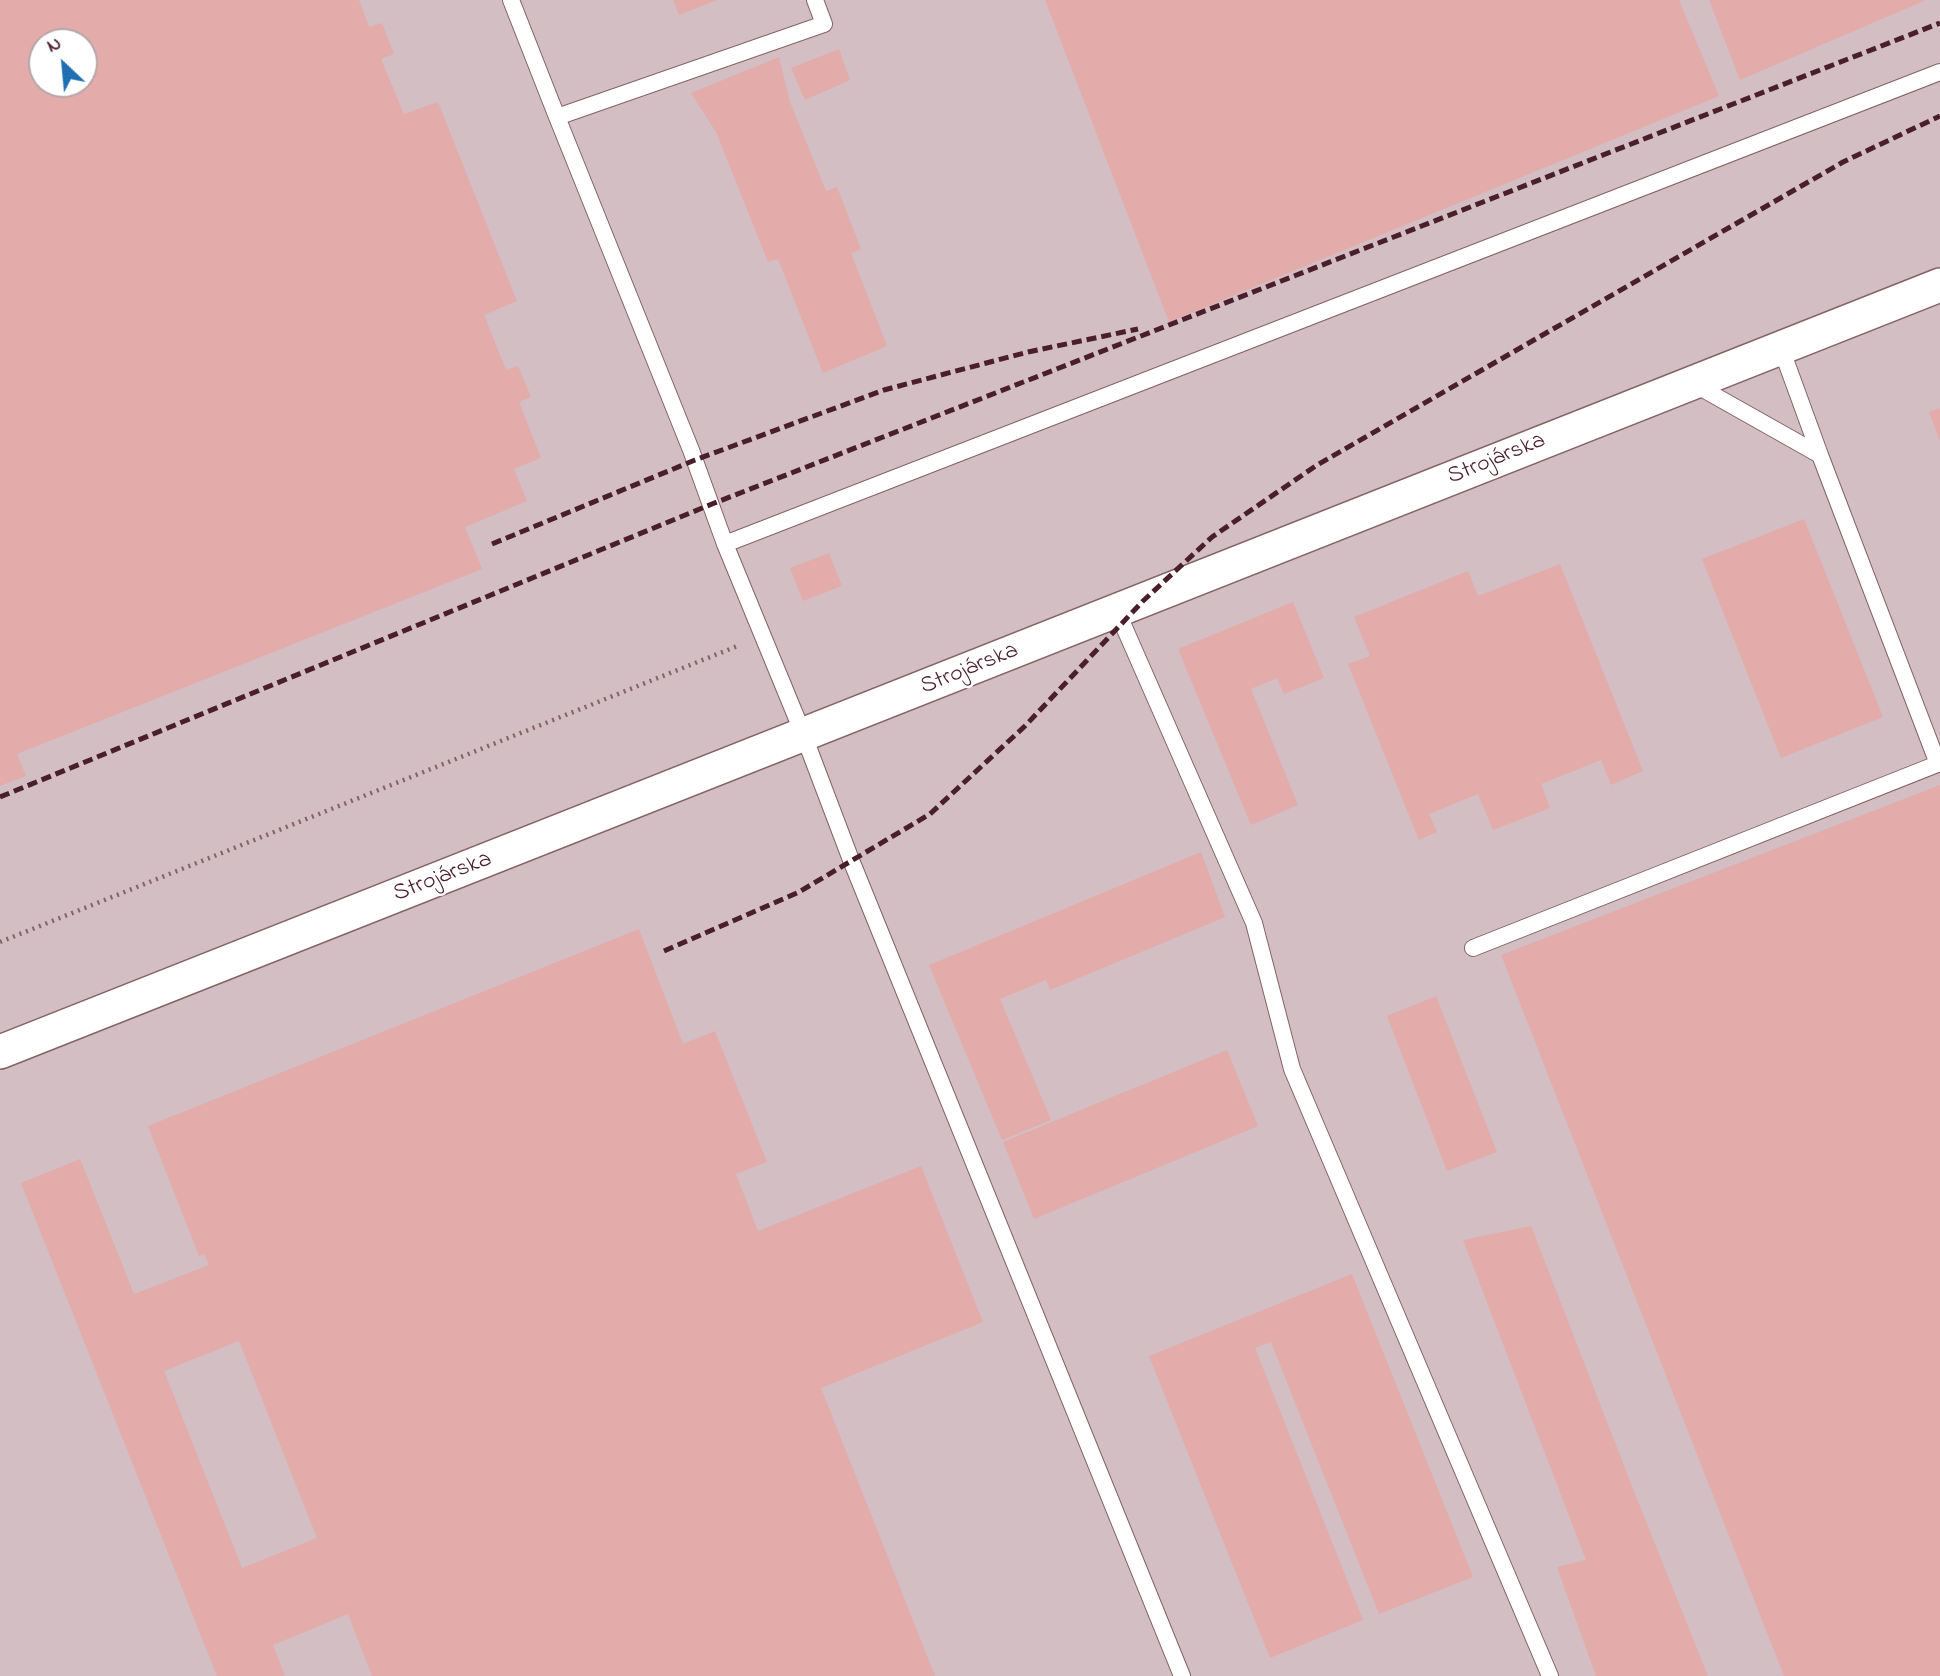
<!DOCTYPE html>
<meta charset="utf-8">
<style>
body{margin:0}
#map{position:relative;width:1940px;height:1676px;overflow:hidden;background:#f1e1c4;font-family:"Indie Flower",sans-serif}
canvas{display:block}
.north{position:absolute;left:28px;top:28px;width:70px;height:70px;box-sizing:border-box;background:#fff;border:2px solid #b7a5aa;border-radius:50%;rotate:334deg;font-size:19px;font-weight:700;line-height:28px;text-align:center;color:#4a1f2b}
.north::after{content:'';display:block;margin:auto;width:24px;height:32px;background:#1f6fb2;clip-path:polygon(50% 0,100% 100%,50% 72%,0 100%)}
</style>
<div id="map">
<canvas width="1940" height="1676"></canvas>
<div class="north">N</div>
</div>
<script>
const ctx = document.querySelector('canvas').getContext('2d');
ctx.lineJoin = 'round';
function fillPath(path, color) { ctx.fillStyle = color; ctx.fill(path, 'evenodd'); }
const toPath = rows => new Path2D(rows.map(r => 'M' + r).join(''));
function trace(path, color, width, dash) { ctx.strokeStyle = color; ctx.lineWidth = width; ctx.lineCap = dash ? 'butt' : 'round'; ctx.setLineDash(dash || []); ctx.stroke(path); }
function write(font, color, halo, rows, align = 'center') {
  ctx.font = font + ' "Indie Flower",sans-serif'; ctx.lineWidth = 5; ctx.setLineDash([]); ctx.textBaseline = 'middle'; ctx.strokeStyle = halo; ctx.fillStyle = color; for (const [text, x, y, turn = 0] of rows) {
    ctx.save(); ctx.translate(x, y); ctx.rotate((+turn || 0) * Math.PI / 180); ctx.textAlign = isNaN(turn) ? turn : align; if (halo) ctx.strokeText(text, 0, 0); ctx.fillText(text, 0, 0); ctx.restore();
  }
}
fillPath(toPath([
 [0,0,1940,0,1940,1676,0,1676],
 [42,42,84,42,84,84,42,84]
]), '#d2bec3');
fillPath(toPath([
 [0,0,359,0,369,27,382,23,394,54,381,59,404,114,438,102,517,301,484,315,506,370,518,366,531,397,519,402,541,458,514,469,527,501,465,527,482,569,17,754,26,776,0,786],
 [42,42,84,42,84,84,42,84],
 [673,0,717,0,679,15],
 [1045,0,1679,0,1719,96,1169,322],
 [1709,0,1926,0,1740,80],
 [839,49,850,80,805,100,791,68],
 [779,57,790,102,826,191,837,187,861,249,851,253,887,346,823,373,778,259,768,262,716,132,691,93],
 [1940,408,1940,441,1929,412],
 [1804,519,1883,717,1781,758,1702,559],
 [829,553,842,586,803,601,790,568],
 [1560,564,1643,771,1611,785,1601,760,1541,784,1550,808,1493,830,1478,794,1429,814,1437,832,1419,840,1348,664,1370,656,1354,617,1468,571,1478,596],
 [1293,602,1324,678,1284,694,1277,678,1251,689,1298,805,1251,825,1178,649],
 [1940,785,1940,1676,1784,1676,1501,955],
 [1201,852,1225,917,1050,990,1046,980,1000,999,1051,1120,1002,1140,929,965],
 [639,929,683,1044,715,1031,767,1162,736,1174,758,1231,921,1166,983,1322,821,1388,935,1676,372,1676,348,1614,273,1645,285,1676,217,1676,21,1183,80,1159,134,1294,209,1265,204,1254,199,1256,148,1126],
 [239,1341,317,1538,242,1568,164,1371],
 [1436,996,1497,1152,1447,1171,1387,1016],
 [1227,1050,1258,1126,1034,1219,1003,1142],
 [1531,1226,1637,1499,1708,1676,1596,1676,1557,1567,1586,1560,1463,1240],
 [1352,1274,1473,1577,1379,1614,1271,1342,1255,1348,1363,1620,1270,1658,1149,1356]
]), '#e3acaa');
const service = toPath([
 [511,0,557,117],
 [815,0,824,24,557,117,691,450,725,544,804,736,851,860,1182,1676],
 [1781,348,1820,455],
 [1694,384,1820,455,1938,764],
 [725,544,1940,72],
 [1117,611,1254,923,1292,1069,1550,1676],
 [1473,948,1940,763]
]);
const minor = toPath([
 [0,1052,1940,285]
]);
trace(service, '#846361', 18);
trace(minor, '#846361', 36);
trace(toPath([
 [0,942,740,645]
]), '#846361', 4.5, [2, 5]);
trace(service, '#fff', 16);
trace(minor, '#fff', 33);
trace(toPath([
 [492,544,695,460,884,390,1028,352,1138,329],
 [0,797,712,504,1940,23],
 [664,951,799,892,930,814,1025,726,1143,601,1212,537,1317,465,1843,162,1940,116]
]), '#4a1f2b', 5, [10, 5]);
write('24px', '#4a1f2b', '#fff', [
 ["Strojárska",1497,460,-22],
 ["Strojárska",970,670,-22],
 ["Strojárska",443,878,-21]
]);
</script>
